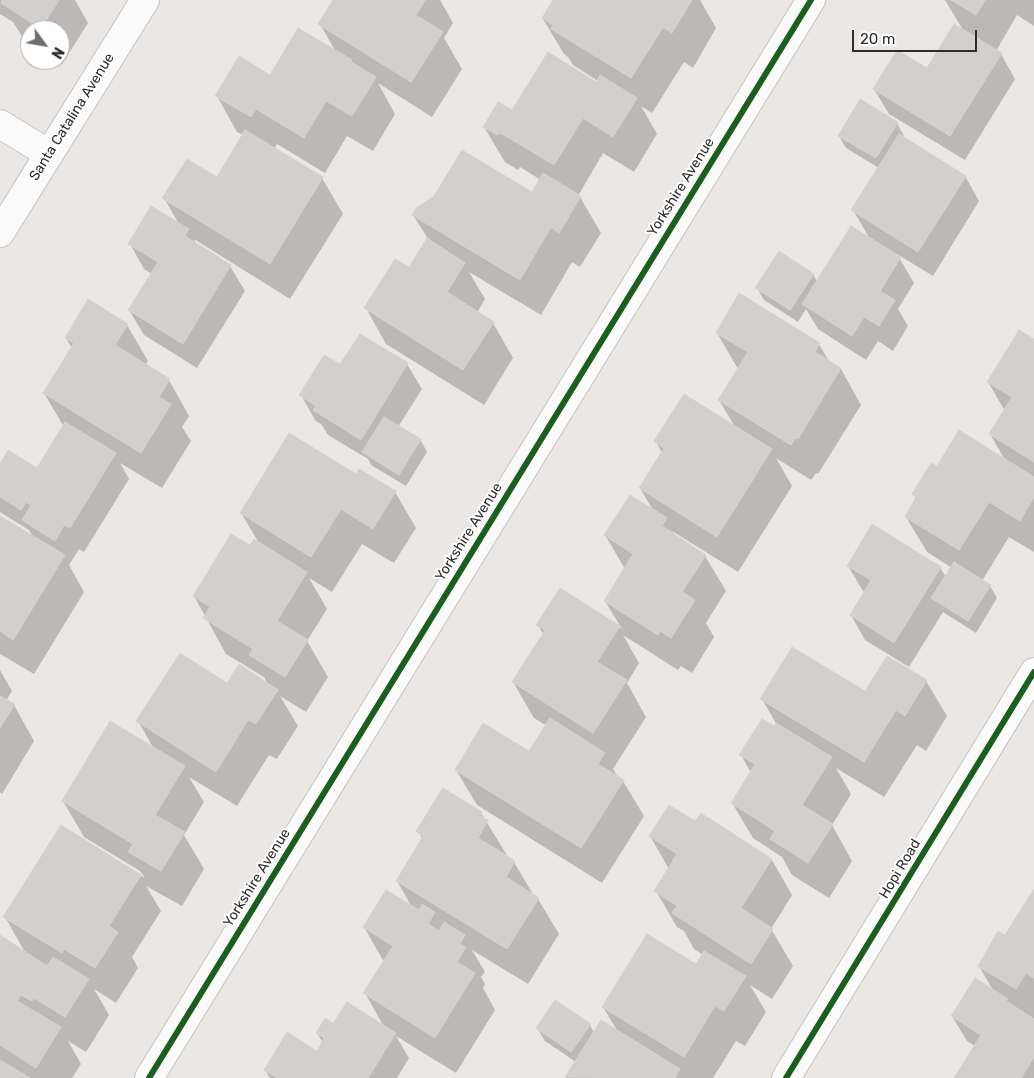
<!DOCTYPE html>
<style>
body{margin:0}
#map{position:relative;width:1034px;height:1078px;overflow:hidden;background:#eae7e4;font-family:Rubik,sans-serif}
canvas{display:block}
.north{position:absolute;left:20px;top:20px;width:50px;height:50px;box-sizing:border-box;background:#fff;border:1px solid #ababab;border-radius:50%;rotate:122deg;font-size:14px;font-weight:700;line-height:20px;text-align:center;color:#2d2d2d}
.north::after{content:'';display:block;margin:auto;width:18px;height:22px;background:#6f6e6d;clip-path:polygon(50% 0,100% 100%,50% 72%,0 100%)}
.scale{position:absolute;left:852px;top:30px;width:125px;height:22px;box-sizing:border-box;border:2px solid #2d2d2d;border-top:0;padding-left:6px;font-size:15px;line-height:18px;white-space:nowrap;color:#2d2d2d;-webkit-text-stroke:4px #fff;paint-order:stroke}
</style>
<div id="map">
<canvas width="1034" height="1078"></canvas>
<div class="north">N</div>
<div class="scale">20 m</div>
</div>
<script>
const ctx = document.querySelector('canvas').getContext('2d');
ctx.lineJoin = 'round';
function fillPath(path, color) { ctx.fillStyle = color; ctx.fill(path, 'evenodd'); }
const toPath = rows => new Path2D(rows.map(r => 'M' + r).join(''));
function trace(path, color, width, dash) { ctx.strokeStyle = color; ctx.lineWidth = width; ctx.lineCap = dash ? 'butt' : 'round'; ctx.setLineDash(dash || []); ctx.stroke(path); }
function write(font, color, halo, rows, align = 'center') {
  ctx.font = font + ' Rubik,sans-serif'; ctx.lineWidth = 4; ctx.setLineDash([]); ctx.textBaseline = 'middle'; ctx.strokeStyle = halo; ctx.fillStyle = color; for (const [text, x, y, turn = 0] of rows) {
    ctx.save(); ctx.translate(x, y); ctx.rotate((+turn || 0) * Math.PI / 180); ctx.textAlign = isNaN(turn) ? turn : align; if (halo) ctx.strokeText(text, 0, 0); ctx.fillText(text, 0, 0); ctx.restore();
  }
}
fillPath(toPath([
 [0,0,75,0,88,23,62,64,56,60,60,60,60,30,30,30,30,43,23,38,13,22,0,14],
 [334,0,440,0,453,23,444,38,462,69,432,117,378,83,395,114,373,151,347,136,325,173,277,144,274,149,322,178,343,214,290,299,194,239,197,246,230,266,245,291,197,368,144,335,129,310,152,274,144,269,130,244,179,224,164,198,217,178,243,135,237,132,217,96,336,52,320,24],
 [555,0,700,0,716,28,693,68,684,62,652,113,641,106,657,134,634,172,603,153,578,196,580,197,601,233,580,267,572,262,541,315,469,272,485,299,477,313,493,323,513,358,484,405,386,344,366,308,409,269,428,239,413,215,532,193,541,180,520,167,518,170,505,162,484,127,513,112,597,84,598,81,573,65,568,57,564,54,543,19],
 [945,0,1034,0,1034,26,1017,15,996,51,1001,54,1015,79,965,160,889,114,874,89,928,70,963,30],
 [897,123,904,136,903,138,965,176,979,201,933,276,897,254,914,283,898,309,908,326,893,351,878,341,866,360,818,329,806,309,798,322,764,300,757,288,813,274,817,282,870,239,853,210,879,168,846,148,839,136],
 [127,325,148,361,145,365,169,380,189,416,182,427,191,441,162,488,120,463,129,479,84,552,79,549,69,565,84,592,34,674,0,654,0,517,33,537,29,530,0,512,0,466,37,470,64,427,44,393,72,348,66,338],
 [717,333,819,344,830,363,841,369,861,405,818,474,816,473,811,480,776,458,792,486,738,572,672,531,676,537,705,556,726,591,706,623,714,637,692,673,681,666,678,670,623,635,639,663,627,683,646,717,613,769,618,777,623,781,644,816,602,883,477,805,456,770,530,753,547,726,534,718,513,682,543,634,538,625,560,590,622,629,605,601,625,569,605,535,654,512,640,488,662,453,656,441,735,427,719,400,738,369],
 [360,335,407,364,422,389,398,427,420,439,427,452,406,486,371,465,368,459,328,435,322,425,315,420,301,395,341,366],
 [1034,340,1034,552,1009,537,982,581,990,586,997,598,976,633,943,612,909,667,865,640,851,615,865,592,863,591,848,566,940,568,946,577,952,568,927,552,906,517,916,499,914,494,937,468,1005,460,990,434,1005,411,988,382],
 [357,476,395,492,416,528,394,563,362,544,332,592,309,578,327,609,307,641,328,677,306,712,280,696,298,726,277,759,269,755,237,806,189,777,204,802,184,835,204,869,182,906,146,886,161,911,132,957,138,968,116,1003,94,989,109,1015,86,1052,68,1041,81,1064,72,1078,0,1078,0,937,26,954,5,917,61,826,145,878,140,871,84,837,63,801,154,749,138,721,228,685,268,685,264,677,226,654,194,596,250,547,259,543,241,513],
 [0,670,12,691,6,701,14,705,34,741,2,794,0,792],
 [926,681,947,716,926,751,917,745,884,797,836,768,851,794,832,825,852,861,829,898,792,875,782,857,753,838,732,803,751,773,741,755,777,725,762,699,865,693],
 [481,813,508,857,514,862,534,896,538,899,559,934,528,984,472,950,485,972,481,977,485,984,483,988,495,1010,456,1073,396,1036,409,1058,397,1078,270,1078,265,1070,317,1052,323,1043,317,1033,334,1025,384,1027,365,993,384,962,364,927,412,907,397,881,423,840,418,831],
 [696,823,772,860,792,895,771,929,793,966,772,999,750,985,766,1012,745,1046,736,1041,713,1078,566,1078,576,1062,545,1041,537,1028,590,1025,594,1033,618,1032,603,1007,696,966,703,955,694,949,684,931,677,927,656,891,669,869,650,836],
 [1034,891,1034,1078,955,1078,975,1046,967,1041,952,1016,994,992,979,966,1005,937]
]), '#0003');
const building = toPath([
 [2,0,59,0,41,29,1,3,2,0],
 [333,0,425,0,416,15,443,32,411,82,318,24,333,0],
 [553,0,692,0,672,33,663,27,631,78,551,29,553,25,542,18,553,0],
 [951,0,985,0,976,15,951,0],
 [954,24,1002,53,950,136,873,89,897,50,927,68,954,24],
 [298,28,352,60,351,62,376,77,352,116,326,101,304,138,256,109,251,117,215,96,239,56,270,75,298,28],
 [548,52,596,82,600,75,637,98,613,137,583,118,554,165,499,132,498,135,483,127,498,102,512,110,548,52],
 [860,99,898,122,876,158,838,136,860,99],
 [245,130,323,177,270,264,162,198,187,159,217,177,245,130],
 [899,134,966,176,918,252,851,210,899,134],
 [462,150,532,192,543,173,581,196,559,233,551,227,520,280,412,215,416,208,434,196,462,150],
 [151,206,189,229,185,236,231,265,183,344,128,310,158,262,128,244,151,206],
 [851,226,901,257,880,291,895,300,879,326,864,317,852,336,802,304,851,226],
 [427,238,465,263,447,292,494,322,463,370,364,308,395,259,409,267,427,238],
 [779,251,814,274,790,310,755,288,779,251],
 [739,293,820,343,815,352,841,368,798,439,795,438,791,445,718,400,748,352,716,333,739,293],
 [88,299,128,324,115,345,170,379,159,397,171,404,141,453,43,393,74,343,65,338,88,299],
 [1019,330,1034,339,1034,462,989,434,1012,397,987,382,1019,330],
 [360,334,408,363,361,440,313,410,316,406,299,395,324,355,340,364,360,334],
 [684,394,772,449,717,537,639,488,664,448,654,441,684,394],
 [384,417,421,439,399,475,362,452,384,417],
 [65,422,116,453,70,528,64,525,55,541,22,520,31,505,26,502,21,510,0,497,0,464,8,450,37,468,65,422],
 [959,430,1034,477,1034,497,1020,521,989,502,959,550,905,517,916,497,912,494,931,463,937,466,959,430],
 [289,433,356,474,359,469,396,491,373,529,341,509,311,557,240,513,289,433],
 [630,495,667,518,662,526,706,555,682,592,695,600,671,638,660,631,658,635,604,601,633,554,604,535,630,495],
 [0,516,65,555,13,640,0,631,0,516],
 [872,524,941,567,894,643,850,615,871,580,847,566,872,524],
 [231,534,250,545,254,539,307,572,277,621,308,640,285,677,249,655,253,649,203,618,210,607,193,596,231,534],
 [954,562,991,585,968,621,931,598,954,562],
 [560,588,620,626,597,662,627,680,593,733,512,682,545,630,536,625,560,588],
 [792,647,865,691,887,656,927,680,905,716,896,710,864,762,760,699,792,647],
 [180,653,227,683,239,664,278,690,256,724,248,720,216,772,136,721,180,653],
 [0,696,15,704,0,728,0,696],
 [550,718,605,753,598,764,624,780,581,848,455,770,483,723,529,751,550,718],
 [762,719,774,726,776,723,832,757,802,805,833,824,808,863,770,839,775,831,731,803,755,764,739,755,762,719],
 [110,721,185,766,155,815,185,832,161,871,128,852,133,844,62,801,110,721],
 [443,788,482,812,480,816,488,820,478,838,515,861,506,877,539,898,507,949,396,881,423,836,416,831,443,788],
 [669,805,695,821,701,813,772,859,741,908,773,929,751,964,672,913,677,906,654,891,677,854,649,836,669,805],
 [61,825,141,875,109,926,118,932,95,968,64,949,62,953,3,917,61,825],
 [1034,889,1034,978,1026,973,1016,989,978,966,998,931,1005,935,1034,889],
 [386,890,419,910,422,904,435,912,428,924,439,931,444,922,465,935,460,944,466,947,457,962,475,973,435,1038,363,993,393,946,363,927,386,890],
 [647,934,696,964,704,951,746,976,724,1011,715,1006,684,1057,602,1007,647,934],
 [0,935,47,966,53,957,89,979,65,1017,34,998,32,1001,21,995,17,1001,61,1027,36,1068,0,1045,0,935],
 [975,978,1008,999,1006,1001,1034,1019,1034,1057,1021,1078,954,1078,981,1035,951,1016,975,978],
 [555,1000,591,1024,571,1052,536,1028,555,1000],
 [347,1002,396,1033,368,1078,277,1078,264,1070,287,1032,317,1051,324,1038,316,1033,325,1018,333,1023,347,1002],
 [601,1020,680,1069,675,1078,565,1077,601,1020],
 [0,1060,30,1078,0,1078,0,1060]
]);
fillPath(building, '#d2cfcd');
trace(building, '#d5d2d0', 1);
const street = toPath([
 [0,124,49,154],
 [0,233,145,0],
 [149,1078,811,0],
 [786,1078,1034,672]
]);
trace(street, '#c4c4c4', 30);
trace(street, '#fcfbfb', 28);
trace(toPath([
 [149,1078,811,0],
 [786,1078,1034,672]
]), '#1b5e20', 6);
write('14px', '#2d2d2d', '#fff', [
 ["Santa Catalina Avenue",72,117,-58],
 ["Yorkshire Avenue",681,187,-58],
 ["Yorkshire Avenue",469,532,-58],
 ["Hopi Road",900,869,-59],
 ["Yorkshire Avenue",257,878,-58]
]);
</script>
